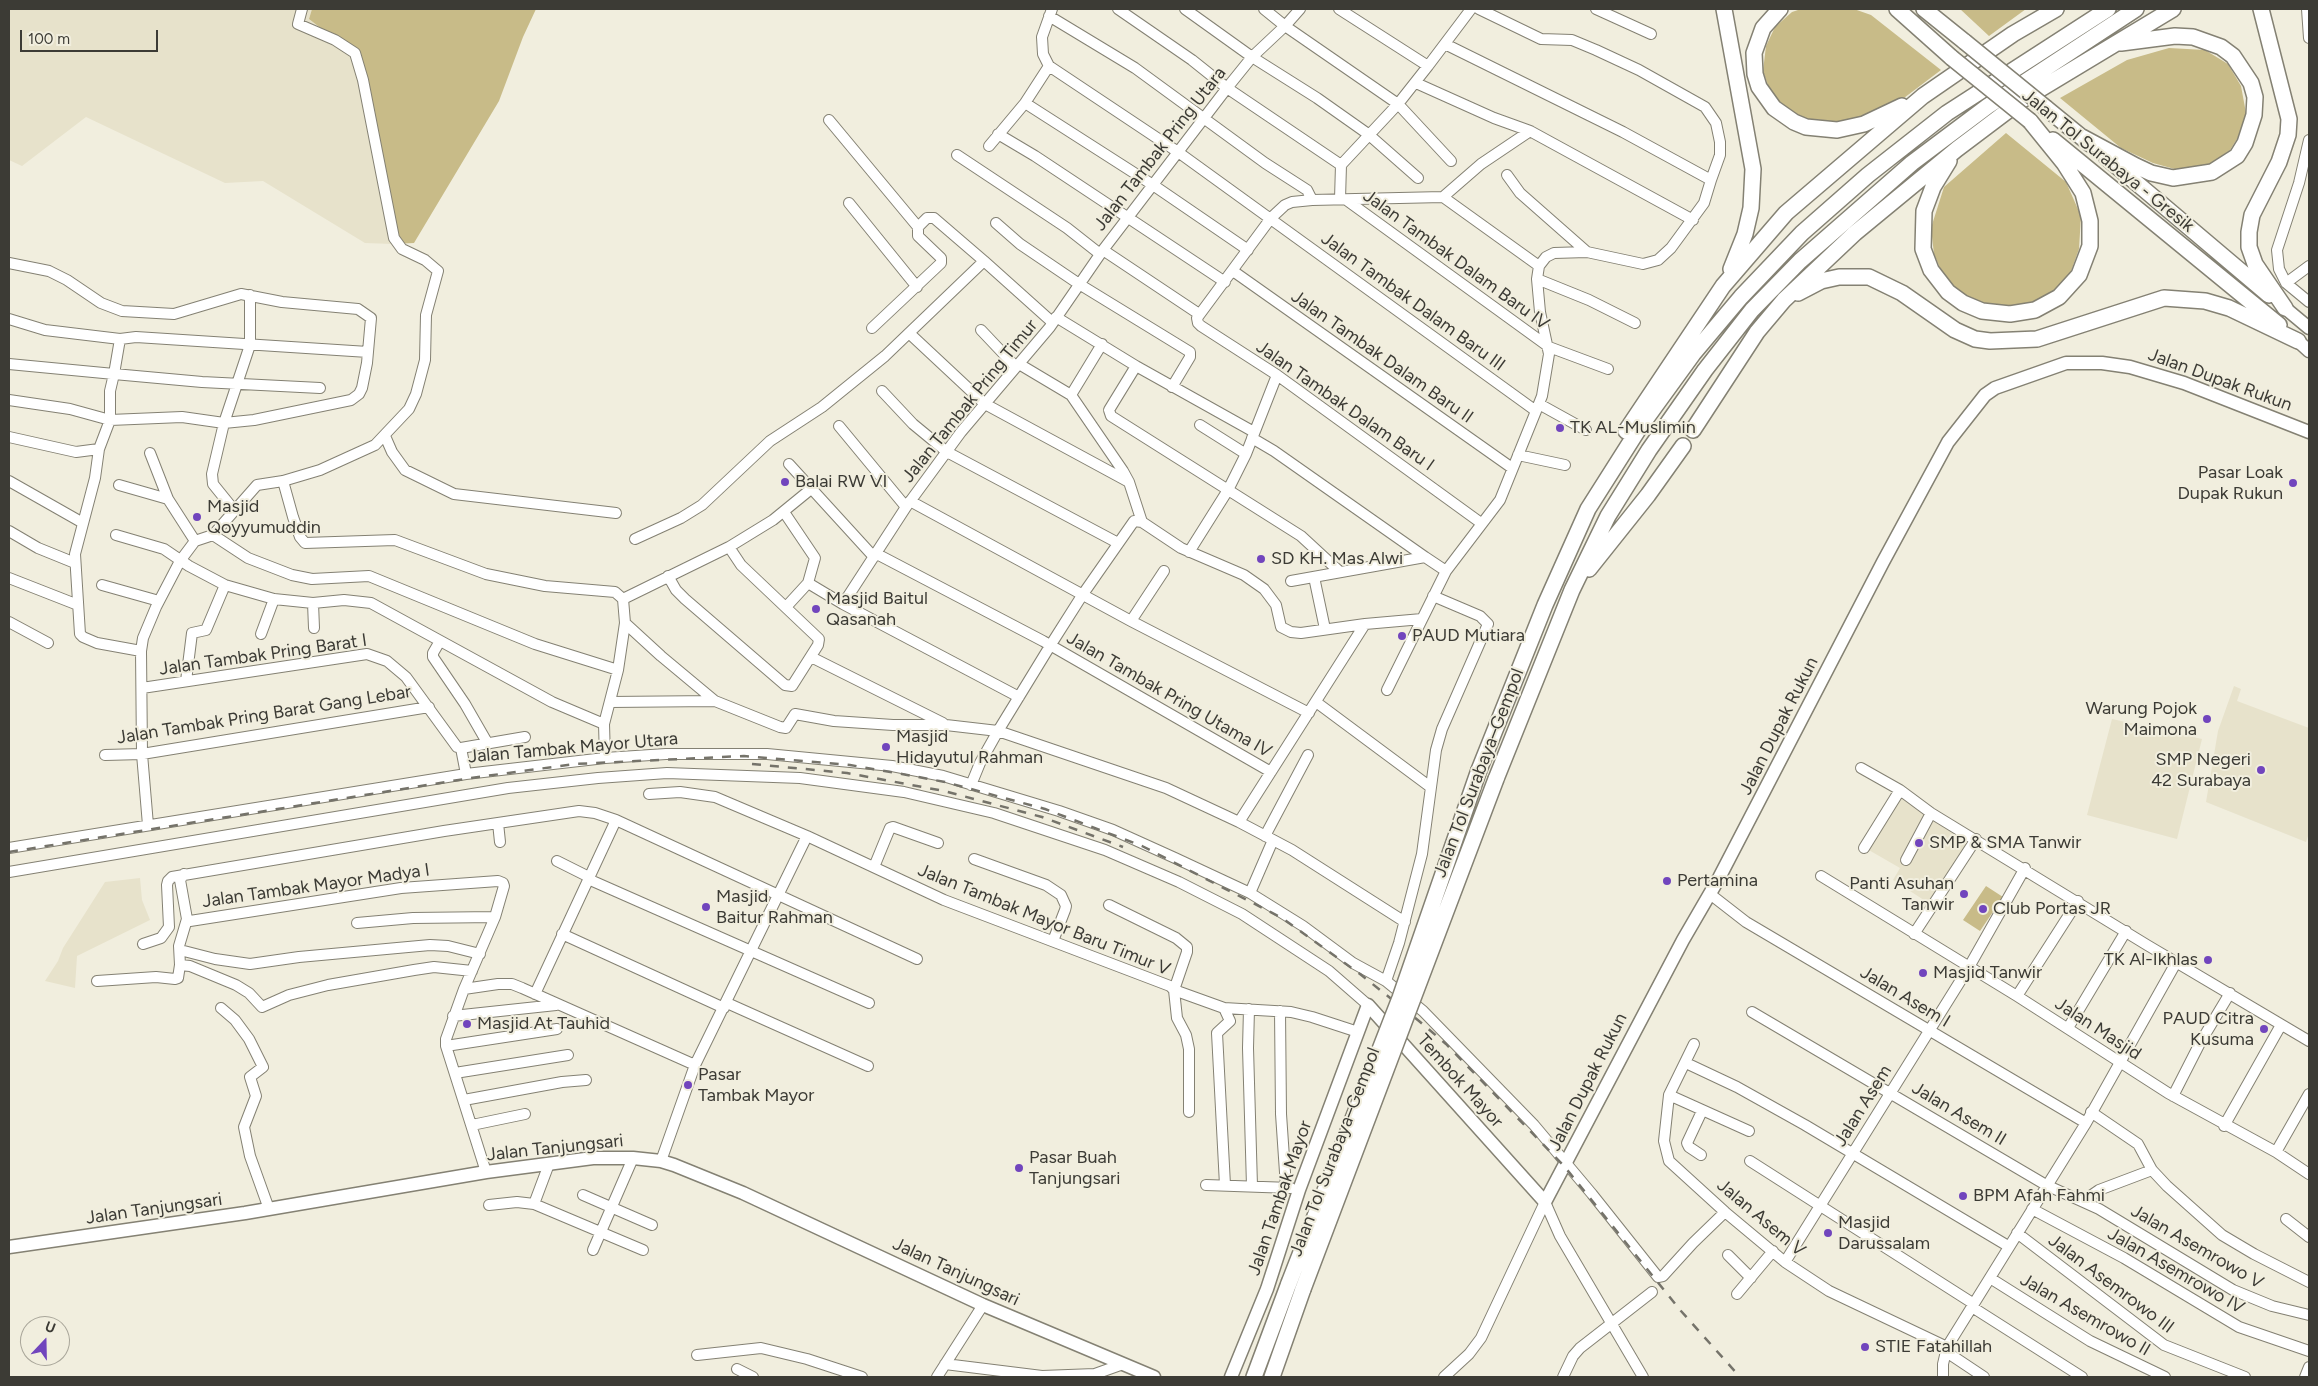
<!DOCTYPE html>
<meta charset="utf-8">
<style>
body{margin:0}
#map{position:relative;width:2318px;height:1386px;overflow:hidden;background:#f1eede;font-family:Figtree,sans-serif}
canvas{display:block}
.frame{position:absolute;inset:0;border:10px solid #3c3b35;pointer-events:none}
.north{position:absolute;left:20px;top:1316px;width:50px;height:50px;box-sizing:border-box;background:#f1eede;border:1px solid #a9a69a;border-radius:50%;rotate:21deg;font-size:14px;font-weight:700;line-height:20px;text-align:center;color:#3c3b35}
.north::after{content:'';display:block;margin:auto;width:18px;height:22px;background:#7145bd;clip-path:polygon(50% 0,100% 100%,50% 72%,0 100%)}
.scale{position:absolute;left:20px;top:30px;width:138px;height:22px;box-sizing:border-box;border:2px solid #3c3b35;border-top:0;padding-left:6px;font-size:15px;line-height:18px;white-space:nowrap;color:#3c3b35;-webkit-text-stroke:4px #f1eede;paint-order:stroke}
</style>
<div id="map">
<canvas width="2318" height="1386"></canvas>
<div class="frame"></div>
<div class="north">U</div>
<div class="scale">100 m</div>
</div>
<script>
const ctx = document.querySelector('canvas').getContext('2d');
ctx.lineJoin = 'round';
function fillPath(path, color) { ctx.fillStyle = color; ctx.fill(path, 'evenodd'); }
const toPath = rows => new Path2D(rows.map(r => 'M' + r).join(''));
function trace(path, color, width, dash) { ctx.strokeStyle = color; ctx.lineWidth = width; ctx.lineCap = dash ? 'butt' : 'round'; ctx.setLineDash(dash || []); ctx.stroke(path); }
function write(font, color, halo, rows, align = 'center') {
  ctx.font = font + ' Figtree,sans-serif'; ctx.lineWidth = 4; ctx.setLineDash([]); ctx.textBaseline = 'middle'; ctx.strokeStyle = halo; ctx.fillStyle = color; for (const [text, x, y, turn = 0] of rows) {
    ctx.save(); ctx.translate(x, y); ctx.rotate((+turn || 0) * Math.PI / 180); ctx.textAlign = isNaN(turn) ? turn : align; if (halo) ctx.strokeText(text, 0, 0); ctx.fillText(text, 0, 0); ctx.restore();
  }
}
fillPath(toPath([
 [9,9,312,9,309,19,360,59,393,244,365,243,263,181,225,183,86,117,22,166,9,160],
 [2234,686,2241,689,2237,701,2309,728,2309,833,2306,842,2206,802,2218,731],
 [2112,719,2202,739,2177,839,2087,815],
 [1899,793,1973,838,1930,904,1893,880,1900,868,1867,849],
 [140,878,142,900,150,920,77,956,75,988,45,981,58,961,63,948,105,882]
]), '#e7e2cb');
fillPath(toPath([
 [312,9,536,9,523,37,499,101,414,243,393,244,360,59,309,19],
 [1801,9,1854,9,1871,15,1941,70,1900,101,1862,122,1811,124,1789,114,1771,94,1763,71,1766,46,1775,27,1792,12],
 [1960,9,2026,9,1989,36],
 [2169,48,2205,50,2228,64,2241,86,2246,113,2242,131,2230,150,2208,166,2178,170,2153,163,2121,148,2060,98,2127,60],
 [2006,133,2066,182,2081,216,2079,249,2070,274,2055,294,2033,308,1982,306,1960,295,1943,275,1934,254,1931,228,1944,187],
 [1986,886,2003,897,1980,931,1963,920]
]), '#c8bb88');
const minor = toPath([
 [1118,9,1192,60,1227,88,1341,165,1340,199],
 [1185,9,1252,57,1317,98,1368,134,1418,178],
 [1264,9,1285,26,1398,104,1451,161],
 [1339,9,1428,66,1398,104,1341,165],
 [1479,9,1541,39,1572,40,1596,50,1639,70,1705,107,1716,123,1720,142,1720,155,1711,180],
 [1596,9,1651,34],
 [2307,9,2309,38],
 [1049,16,1135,68,1265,163,1307,190,1312,200],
 [1445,44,1623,132,1711,180,1704,203,1671,248,1658,260,1643,264,1587,252,1520,193,1507,175],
 [1049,66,1178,152,1536,411],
 [1428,66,1471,9],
 [1416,83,1494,118,1530,131,1693,220],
 [1025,103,1153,185,1248,250],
 [829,120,918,227],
 [998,134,1035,156,1225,282],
 [2309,140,2299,183,2277,250,2279,269,2286,283,2309,302],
 [989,146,1025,103,1049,66,1043,54,1042,37,1052,9],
 [957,155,1067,228,1100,254],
 [1443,197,1539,266],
 [1345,199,1549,347,1608,369],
 [849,203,917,287],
 [996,223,1020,244,1079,284,1190,352,1190,357,1172,387],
 [1103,250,1199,314],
 [9,263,49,271,67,280,101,303,122,311,174,314,241,294,282,302,358,309,371,318,367,363,362,388,359,394,351,400,254,420,224,423,182,417,110,420,99,449,95,478,75,554,80,634,83,637,97,643,141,651],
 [1233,271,1512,468],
 [1537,279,1589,300,1635,323],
 [2286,283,2309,266],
 [1056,317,1136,366,1254,432],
 [9,319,45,330,120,339],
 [872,328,941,263,941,258,918,236,918,227,927,218,934,218,984,261],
 [981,330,1016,367],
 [909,333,985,404,1129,482],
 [9,364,114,374,120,339,136,337,368,352],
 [1019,364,1071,395,1123,471,1129,482,1142,522],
 [1136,366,1109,410,1111,416,1301,536,1340,572],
 [882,391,913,424,947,452,1118,543],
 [1071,395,1102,344],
 [9,400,70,409,110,420,110,391,114,374,202,382,320,388],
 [1539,404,1586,430],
 [1200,425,1246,454],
 [839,426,906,507],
 [385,436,392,452,405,470,454,494,616,513],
 [9,437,76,452,99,449],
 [1252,438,1274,451,1425,557],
 [150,453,168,499,195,541],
 [1518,455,1565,465],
 [789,464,873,556],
 [9,481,83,523],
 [283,481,293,517,300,537,305,543,395,540,486,574,545,586,615,592,623,599],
 [119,485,168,499],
 [910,501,1131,621,1309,713],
 [234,510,213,484,212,474,224,423,250,345,250,295],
 [784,512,815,558,808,583,786,607],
 [1481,523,1277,375,1201,326,1198,323,1197,318,1271,218,1285,205,1292,202,1312,200,1443,197,1481,164,1530,131],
 [9,531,38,548,75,563],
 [116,535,164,549,189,566,225,585,274,599,313,603,344,600,371,603,552,702,604,724],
 [213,535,248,558,292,575,312,579,369,576,535,644,618,670],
 [635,539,681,518,702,505,770,441,822,407,885,356,984,261,1052,322],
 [1189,552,1228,490,1246,454,1277,375],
 [875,553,1043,641,1271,772],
 [668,576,676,590,685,599,785,685,792,686,818,645,819,639,741,565,729,547],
 [1314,577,1325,629],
 [9,578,78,605],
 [1291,581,1425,557,1446,571],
 [808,583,843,604,1019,697],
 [102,585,159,601],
 [623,599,729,547,773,520,811,489],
 [313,603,314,628],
 [843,604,906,507,961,432,1050,327,1103,250,1227,88,1252,57,1285,26,1300,9],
 [1131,621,1164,571],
 [9,622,48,643],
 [625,623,661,656,715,701,780,727,786,728,795,714,834,721,893,725,946,725,998,731,1166,788,1239,822,1292,850,1405,922],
 [261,634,274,599],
 [440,641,433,653,433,657,465,704,488,744],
 [811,657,943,723],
 [186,681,192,633,206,630,225,585],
 [142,688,367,654,387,661,406,677,457,747,461,748,525,737],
 [1387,690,1446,571,1500,500,1536,411,1542,396,1549,354,1540,312,1537,279,1539,266,1546,257,1554,253,1587,252],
 [610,702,715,701],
 [1316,702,1429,786],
 [461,748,466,774],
 [105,755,142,754,429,707],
 [605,758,604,724,618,670,625,623,623,599],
 [1861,768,1900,790,1931,813,2147,945,2309,1041],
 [971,785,980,763,998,731,1050,646,1083,594,1134,521,1142,522,1181,548,1244,575,1264,589,1276,605,1281,627,1291,632,1301,633,1365,624,1422,619],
 [649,794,680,792,715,797,807,836,944,900,1170,986,1174,990,1187,952,1187,947,1176,938,1109,905],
 [1239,822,1365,624],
 [498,823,500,842],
 [148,825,142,754,141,651,143,638,156,607,180,561,195,541,213,535,257,485,283,481,320,470,375,445,409,409,416,394,425,360,426,315,438,271,425,260,402,249,394,238,363,80,355,53,335,40,298,24,302,9],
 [1265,836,1308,755],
 [9,848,466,774,605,758,666,754,767,754,892,766,943,776,1059,811,1113,830,1175,858,1250,893,1303,926,1353,963,1386,981,1423,1011,1534,1125,1592,1194,1658,1277,1663,1276,1693,1243,1725,1212],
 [1864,848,1900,790],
 [974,859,1046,885,1061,895,1066,906,1065,910,1053,941],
 [1906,860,1931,813],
 [557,861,589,877],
 [874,867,890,828,893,827,938,843],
 [9,872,508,788,598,778,667,773,800,778,904,792,994,813,1105,850,1179,882,1242,914,1329,971,1368,1005],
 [184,874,180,880,187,919,190,921,401,888,498,881,503,883,504,886,495,917,464,989,446,1039,446,1046,486,1172],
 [1821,876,2017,996,2168,1093,2276,1152,2309,1174],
 [588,879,869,1003],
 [1250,893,1273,840],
 [1710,894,1746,922,2086,1123],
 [357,923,413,918,495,917],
 [562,934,724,1008],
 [1914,934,1976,839],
 [143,944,161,938,169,927,167,885,168,881,172,877,444,831,579,811,595,813,616,820,917,959],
 [180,950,215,959,250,964,299,957,430,945,448,946,480,954],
 [180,965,179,946,187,919],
 [97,981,156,977,175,979,178,978,180,965,190,966,236,985,249,993,262,1007,289,995,328,985,414,970,434,967,472,971],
 [1386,981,1399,943,1422,854,1436,750,1442,729,1488,624,1480,616,1433,596],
 [464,989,498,984,512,984,522,988,695,1065],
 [535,994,616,820],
 [2017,996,2078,901],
 [727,1003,868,1066],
 [221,1008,235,1020,249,1039,263,1067,250,1077,256,1096,244,1127,250,1156,269,1209],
 [1224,1008,1230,1021,1217,1033,1225,1185],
 [1249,1009,1248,1048,1252,1186],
 [1280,1011,1281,1114,1286,1187],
 [1752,1012,2046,1185,2099,1209,2233,1290,2272,1306,2309,1315],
 [453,1016,556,1005],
 [2068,1028,2126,931],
 [1694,1044,1669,1095,1664,1141,1669,1161,1725,1212,1785,1262,1829,1291,1947,1347],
 [446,1046,557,1029],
 [1686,1063,1737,1087,1805,1125,2008,1246],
 [455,1073,568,1055],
 [1669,1095,1749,1131],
 [2173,1096,2200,1043,2230,993],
 [464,1100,562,1082,586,1080],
 [1189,1112,1189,1049,1186,1035,1177,1018,1174,990,1224,1008,1291,1012,1312,1017,1358,1032],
 [2091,1112,2138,1144,2152,1170,2167,1186,2222,1235,2254,1254,2309,1282],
 [472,1125,525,1114],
 [2224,1126,2281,1025],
 [2276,1152,2309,1094],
 [1701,1155,1689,1147,1687,1143,1702,1111],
 [661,1161,695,1065,807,836],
 [1750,1161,1974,1304],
 [1206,1185,1291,1188],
 [583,1195,652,1225],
 [2083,1201,2099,1190,2152,1170],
 [1545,1202,1560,1236,1643,1377],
 [534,1204,549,1164],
 [489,1205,517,1202,534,1204,643,1250],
 [2032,1209,2124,1258,2239,1327,2309,1351],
 [2286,1219,2309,1237],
 [2017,1233,2164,1345,2245,1377],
 [593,1250,633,1158],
 [1728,1255,1751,1278],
 [1785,1262,1969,967,2025,868],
 [1990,1278,2090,1341,2165,1377],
 [1737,1294,1773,1251],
 [1972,1307,2082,1377],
 [1945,1351,1984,1377],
 [697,1355,761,1348,807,1359,862,1377],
 [945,1364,1042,1376,1095,1374,1123,1364],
 [737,1369,753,1377],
 [937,1377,983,1305],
 [1444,1377,1469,1354,1481,1338,1545,1202],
 [1563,1377,1573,1356,1580,1348,1652,1292],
 [1943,1377,1943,1364,1947,1347,2086,1123,2177,961],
 [2305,1377,2309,1367]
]);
const major = toPath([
 [2285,308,2309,328],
 [2298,341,2309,351],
 [9,1247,245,1213,486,1172,593,1158,633,1158,661,1161,674,1165,743,1193,983,1305,1154,1377],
 [1231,1377,1267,1289,1299,1190,1368,1005,1545,1202,1683,940,1719,878,1883,562,1948,442,1985,395,1995,388,2066,363,2102,363,2130,367,2184,383,2309,432]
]);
const highway = toPath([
 [1724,9,1753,169,1751,208,1745,234,1731,269],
 [1780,9,1763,28,1754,53,1755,74,1759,87,1774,108,1794,122,1806,127,1837,130,1864,124,1902,106],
 [1897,9,1952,58],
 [1924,9,1965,42],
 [2261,9,2289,119,2288,135,2279,162,2252,215,2249,232,2249,247,2255,264,2285,308],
 [2046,108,2090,144],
 [2082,137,2136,166,2151,173,2173,178,2212,172,2237,156,2245,143,2254,115,2255,97,2251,83,2233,56,2221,47,2193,37,2175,36,2121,43],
 [2053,140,2279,325],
 [2107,158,2269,295],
 [1949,161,1933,187,1924,211,1923,249,1931,270,1948,292,1963,303,1982,311,2010,314,2035,310,2059,297,2079,275,2090,246,2090,221,2083,193,2064,163,2030,121],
 [1798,293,1821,281,1839,277,1869,277,1902,293,1955,330,1975,339,1990,341,2037,339,2164,298,2205,301,2229,308,2298,341],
 [1693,430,1757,332,1784,300,1855,233,1957,149,2022,100,2173,9],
 [1626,431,1723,286,1786,213,1923,96,2013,34,2056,9],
 [1589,569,1648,495,1683,446],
 [1479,770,1545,605,1588,509,1640,427,1693,354,1741,297,1802,233,1868,175,1947,113,2108,9],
 [1496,779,1572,590,1608,516,1649,450,1705,370,1752,310,1800,261,1912,163,1988,106,2136,9],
 [1254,1377,1289,1283],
 [1272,1377,1303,1289]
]);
trace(minor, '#848173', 12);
trace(major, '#848173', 15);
trace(highway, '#848173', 18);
trace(minor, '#fff', 10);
trace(major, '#fff', 12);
trace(highway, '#fff', 15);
trace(toPath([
 [752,764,847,773,944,791,1042,817,1123,847],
 [9,852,471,778,575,764,744,756,850,765,902,774,945,782,1045,809,1142,846,1282,918,1360,974,1419,1021,1446,1044,1564,1166,1681,1311,1740,1377]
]), '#75736a', 2.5, [9, 9]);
const highwayBridge = toPath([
 [1965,42,2046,108],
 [1952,58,2030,121],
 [1289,1283,1400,998,1479,770],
 [1303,1289,1496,779]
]);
trace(highwayBridge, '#848173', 18, []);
trace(highwayBridge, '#fff', 15);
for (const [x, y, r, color] of [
 [1560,428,5,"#7145bd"],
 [785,482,5,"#7145bd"],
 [2293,483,5,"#7145bd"],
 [197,517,5,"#7145bd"],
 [1261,559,5,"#7145bd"],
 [816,609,5,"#7145bd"],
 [1402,636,5,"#7145bd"],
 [2207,719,5,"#7145bd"],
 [886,747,5,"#7145bd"],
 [2261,770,5,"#7145bd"],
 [1919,843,5,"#7145bd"],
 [1667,881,5,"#7145bd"],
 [1964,894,5,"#7145bd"],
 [706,907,5,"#7145bd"],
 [1983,909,5,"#7145bd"],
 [2208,960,5,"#7145bd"],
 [1923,973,5,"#7145bd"],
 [467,1024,5,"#7145bd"],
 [2264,1029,5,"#7145bd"],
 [688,1085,5,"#7145bd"],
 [1019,1168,5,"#7145bd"],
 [1963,1196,5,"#7145bd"],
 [1828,1233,5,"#7145bd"],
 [1865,1347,5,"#7145bd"]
]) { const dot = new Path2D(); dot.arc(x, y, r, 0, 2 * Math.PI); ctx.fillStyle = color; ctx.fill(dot); trace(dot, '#f1eede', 2); }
write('18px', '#3c3b35', '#f1eede', [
 ["Jalan Tambak Pring Utara",1160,149,-52],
 ["Jalan Tol Surabaya - Gresik",2108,161,39],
 ["Jalan Tambak Dalam Baru IV",1456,260,36],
 ["Jalan Tambak Dalam Baru III",1413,302,36],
 ["Jalan Tambak Dalam Baru II",1382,357,35],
 ["Jalan Dupak Rukun",2220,380,20],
 ["Jalan Tambak Pring Timur",970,401,-51],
 ["Jalan Tambak Dalam Baru I",1345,406,35],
 ["Jalan Tambak Pring Barat I",263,655,-8],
 ["Jalan Tambak Pring Utama IV",1169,695,30],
 ["Jalan Tambak Pring Barat Gang Lebar",264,715,-9],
 ["Jalan Dupak Rukun",1779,726,-63],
 ["Jalan Tambak Mayor Utara",573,748,-5],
 ["Jalan Tol Surabaya–Gempol",1479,773,-69],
 ["Jalan Tambak Mayor Madya I",316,886,-8],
 ["Jalan Tambak Mayor Baru Timur V",1044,920,22],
 ["Jalan Asem I",1905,997,31],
 ["Jalan Masjid",2098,1029,33],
 ["Tembok Mayor",1460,1081,48],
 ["Jalan Dupak Rukun",1588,1082,-63],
 ["Jalan Asem",1863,1106,-58],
 ["Jalan Asem II",1959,1114,31],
 ["Jalan Tanjungsari",555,1148,-6],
 ["Jalan Tol Surabaya–Gempol",1335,1152,-69],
 ["Jalan Tambak Mayor",1280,1198,-71],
 ["Jalan Tanjungsari",154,1209,-8],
 ["Jalan Asem V",1761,1218,40],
 ["Jalan Asemrowo V",2197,1247,30],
 ["Jalan Asemrowo IV",2176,1271,30],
 ["Jalan Tanjungsari",956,1272,25],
 ["Jalan Asemrowo III",2111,1284,37],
 ["Jalan Asemrowo II",2085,1315,30]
]);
write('18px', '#3c3b35', '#f1eede', [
 ["TK AL-Muslimin",1570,428],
 ["Pasar Loak",2283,473,"right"],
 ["Dupak Rukun",2283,494,"right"],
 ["Balai RW VI",795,482],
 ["Masjid",207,507],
 ["Qoyyumuddin",207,528],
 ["SD KH. Mas Alwi",1271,559],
 ["Masjid Baitul",826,599],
 ["Qasanah",826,620],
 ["PAUD Mutiara",1412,636],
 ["Warung Pojok",2197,709,"right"],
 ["Maimona",2197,730,"right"],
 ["Masjid",896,737],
 ["Hidayutul Rahman",896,758],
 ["SMP Negeri",2251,760,"right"],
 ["42 Surabaya",2251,781,"right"],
 ["SMP & SMA Tanwir",1929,843],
 ["Pertamina",1677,881],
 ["Panti Asuhan",1954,884,"right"],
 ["Tanwir",1954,905,"right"],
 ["Masjid",716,897],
 ["Baitur Rahman",716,918],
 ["Club Portas JR",1993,909],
 ["TK Al-Ikhlas",2198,960,"right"],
 ["Masjid Tanwir",1933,973],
 ["PAUD Citra",2254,1019,"right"],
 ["Kusuma",2254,1040,"right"],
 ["Masjid At Tauhid",477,1024],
 ["Pasar",698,1075],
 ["Tambak Mayor",698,1096],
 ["Pasar Buah",1029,1158],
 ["Tanjungsari",1029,1179],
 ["BPM Afah Fahmi",1973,1196],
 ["Masjid",1838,1223],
 ["Darussalam",1838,1244],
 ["STIE Fatahillah",1875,1347]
], 'left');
</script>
